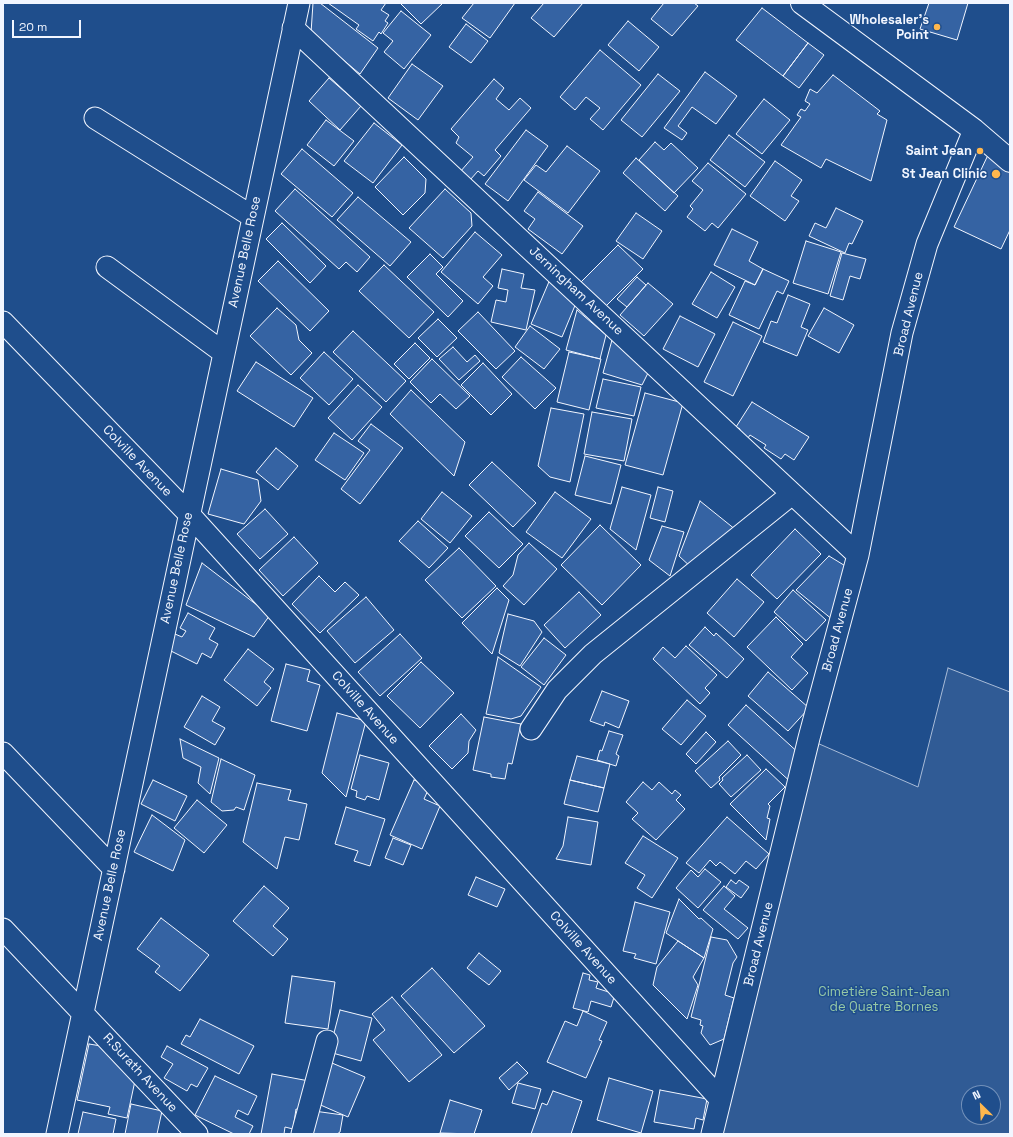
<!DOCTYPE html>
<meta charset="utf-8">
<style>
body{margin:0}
#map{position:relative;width:1013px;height:1137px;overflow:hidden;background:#1f4e8c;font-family:"Space Grotesk",sans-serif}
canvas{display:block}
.frame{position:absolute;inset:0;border:4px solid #f2f6ff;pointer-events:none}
.north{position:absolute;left:961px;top:1085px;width:40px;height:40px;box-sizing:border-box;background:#1f4e8c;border:1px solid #7391ba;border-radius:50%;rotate:336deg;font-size:11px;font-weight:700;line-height:16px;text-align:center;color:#f2f6ff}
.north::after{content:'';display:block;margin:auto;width:14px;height:18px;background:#ffb74d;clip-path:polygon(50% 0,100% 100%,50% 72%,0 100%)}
.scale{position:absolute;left:12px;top:20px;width:69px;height:18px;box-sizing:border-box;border:2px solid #f2f6ff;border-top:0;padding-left:5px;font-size:12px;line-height:14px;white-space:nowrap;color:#f2f6ff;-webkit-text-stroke:3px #1f4e8c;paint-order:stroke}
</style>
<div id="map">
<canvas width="1013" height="1137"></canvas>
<div class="frame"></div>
<div class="north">N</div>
<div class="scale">20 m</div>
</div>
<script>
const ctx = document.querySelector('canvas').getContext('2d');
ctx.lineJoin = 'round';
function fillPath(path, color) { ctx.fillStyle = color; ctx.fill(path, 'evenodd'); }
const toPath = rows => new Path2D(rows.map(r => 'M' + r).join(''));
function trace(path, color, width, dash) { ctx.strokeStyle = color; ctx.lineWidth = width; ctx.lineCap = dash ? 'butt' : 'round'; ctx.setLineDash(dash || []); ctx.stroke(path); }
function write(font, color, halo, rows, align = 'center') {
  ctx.font = font + ' "Space Grotesk",sans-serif'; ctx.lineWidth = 3; ctx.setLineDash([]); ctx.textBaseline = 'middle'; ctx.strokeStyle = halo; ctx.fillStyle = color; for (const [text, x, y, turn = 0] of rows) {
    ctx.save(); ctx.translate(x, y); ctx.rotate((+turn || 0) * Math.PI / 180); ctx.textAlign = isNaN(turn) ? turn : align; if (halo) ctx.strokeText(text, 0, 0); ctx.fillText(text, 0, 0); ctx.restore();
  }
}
const built = toPath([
 [948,668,1010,692,1010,1134,720,1134,817,743,918,787,948,668],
 [969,1093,993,1093,993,1117,969,1117,969,1093]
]);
fillPath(built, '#305b95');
trace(built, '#a8bbd7', 1);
const building = toPath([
 [313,3,320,3,378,48,360,74,311,33,313,3],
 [328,3,386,3,381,10,389,15,385,21,388,23,381,34,379,32,373,41,356,29,359,25,328,3],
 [400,3,443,3,421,24,400,3],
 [474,3,515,3,490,38,462,18,474,3],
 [544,3,583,3,554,37,531,18,544,3],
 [664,3,694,3,698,6,672,36,651,19,664,3],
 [929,3,968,3,957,40,920,29,929,3],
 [762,8,808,43,783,76,736,40,762,8],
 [401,11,431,35,404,69,384,52,393,41,383,33,401,11],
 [628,21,659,47,639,71,608,45,628,21],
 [466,24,488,41,471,63,449,47,466,24],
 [808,43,824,55,799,88,783,76,808,43],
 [600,50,641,85,603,130,590,119,600,108,586,97,575,110,560,97,600,50],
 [412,64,443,86,418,120,388,98,412,64],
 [705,72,737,96,716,124,692,107,678,126,687,133,682,140,664,128,705,72],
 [658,74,680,91,642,137,621,120,658,74],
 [833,75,880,111,877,114,887,120,871,181,826,159,821,168,781,145,801,117,797,115,801,109,805,111,810,104,805,101,810,89,817,93,833,75],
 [329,78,361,106,340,130,309,101,329,78],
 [494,79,504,88,496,99,509,110,520,98,531,108,495,150,501,156,484,176,478,171,470,180,460,172,473,157,456,143,459,137,451,129,494,79],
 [764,99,790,120,762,154,736,134,764,99],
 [326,120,354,141,334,166,307,145,326,120],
 [374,123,402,145,373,183,344,161,374,123],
 [526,130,548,146,508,201,485,184,526,130],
 [729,135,765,162,745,187,710,160,729,135],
 [655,142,664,150,671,143,698,168,674,193,639,160,655,142],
 [567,146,600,171,568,213,524,180,536,165,546,172,567,146],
 [302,149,353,193,332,217,281,174,302,149],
 [988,155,1010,173,1010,230,1001,249,954,227,988,155],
 [404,157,426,179,425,193,403,215,375,187,404,157],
 [636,158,678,196,665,211,623,173,636,158],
 [775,161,802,180,791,196,799,201,785,221,750,196,775,161],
 [708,163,746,194,718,228,712,223,705,231,687,217,693,209,690,206,703,190,692,181,708,163],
 [295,189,370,257,357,272,346,262,339,269,275,211,295,189],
 [445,189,471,213,472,226,443,258,409,228,445,189],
 [538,192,583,226,562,254,528,229,535,219,524,211,538,192],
 [358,197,411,242,390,266,337,220,358,197],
 [836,208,863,221,852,244,849,243,845,253,809,236,815,223,826,228,836,208],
 [636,213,662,231,643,259,616,241,636,213],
 [282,223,326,266,310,283,266,239,282,223],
 [732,229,758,242,749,261,763,269,755,285,714,265,732,229],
 [475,232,502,255,483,277,493,286,478,304,441,272,475,232],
 [806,241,841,252,828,294,793,283,806,241],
 [618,245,643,269,606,306,581,282,618,245],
 [842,253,866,259,860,279,850,276,843,300,830,296,842,253],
 [430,254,443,267,436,274,463,301,448,317,407,277,430,254],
 [278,261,329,311,310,331,258,281,278,261],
 [384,265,434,312,409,338,359,291,384,265],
 [502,269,524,274,521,288,535,290,526,330,491,322,496,300,506,302,508,290,498,288,502,269],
 [763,269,789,281,783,294,777,291,759,329,729,315,745,281,755,285,763,269],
 [711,272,735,287,717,318,692,304,711,272],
 [551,277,576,303,562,337,531,324,551,277],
 [637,277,646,285,627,307,617,299,637,277],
 [648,283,673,304,644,336,620,315,648,283],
 [788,295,810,304,801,327,808,330,797,356,763,342,771,321,777,323,788,295],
 [277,308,296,325,299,340,312,353,291,375,250,336,277,308],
 [824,308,854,325,839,353,808,336,824,308],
 [577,310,606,335,600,359,566,350,577,310],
 [478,312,515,351,496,369,458,331,478,312],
 [680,316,715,334,698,367,663,349,680,316],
 [438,319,457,338,437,357,418,338,438,319],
 [733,322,762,336,733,396,704,382,733,322],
 [530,326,560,349,544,369,515,347,530,326],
 [353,331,406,381,386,402,333,352,353,331],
 [612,340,650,369,642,385,603,373,612,340],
 [415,343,430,358,409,379,394,364,415,343],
 [453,347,467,362,475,355,480,361,459,380,439,359,453,347],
 [324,352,353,379,329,405,300,378,324,352],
 [569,352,601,359,589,410,557,402,569,352],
 [521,357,556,388,535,409,502,377,521,357],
 [432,359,470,396,456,409,440,394,431,403,410,382,432,359],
 [256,362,313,398,294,427,237,391,256,362],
 [483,363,512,394,491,415,461,385,483,363],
 [603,379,641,387,634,416,596,408,603,379],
 [358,385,382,407,352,440,328,418,358,385],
 [411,390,465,442,454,476,390,414,411,390],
 [645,393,683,403,663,475,625,465,645,393],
 [752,402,809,437,794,460,785,454,781,459,764,448,766,445,750,435,748,438,739,432,740,429,736,427,752,402],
 [551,408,584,414,570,482,550,477,538,466,551,408],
 [592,412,632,419,624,461,584,454,592,412],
 [371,424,403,448,360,504,341,489,370,450,358,441,371,424],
 [334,433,364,453,345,480,315,460,334,433],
 [276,448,298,466,278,490,256,472,276,448],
 [585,456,621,465,611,504,575,495,585,456],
 [492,462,536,503,513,527,469,485,492,462],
 [221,469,258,480,261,501,244,524,208,514,221,469],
 [622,487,651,495,636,550,610,529,622,487],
 [658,487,673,491,665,522,650,518,658,487],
 [442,492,472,516,450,543,421,519,442,492],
 [555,492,591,519,562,558,526,532,555,492],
 [700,501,736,530,693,569,679,556,700,501],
 [265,509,288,534,260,559,237,534,265,509],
 [489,512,523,544,499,568,465,536,489,512],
 [418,521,448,548,429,568,399,541,418,521],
 [600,525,641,565,602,605,561,565,600,525],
 [662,526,684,532,670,576,649,560,662,526],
 [795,529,821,554,777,599,751,575,795,529],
 [294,537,318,563,283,596,259,570,294,537],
 [529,543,557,569,524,605,503,586,513,575,518,555,529,543],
 [459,548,496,586,462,618,425,580,459,548],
 [829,556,847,567,833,620,796,590,829,556],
 [202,563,270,615,254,637,186,605,202,563],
 [319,576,335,592,345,582,359,595,320,633,292,604,319,576],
 [737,579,764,602,734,637,707,613,737,579],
 [497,588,509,600,492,654,462,623,497,588],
 [793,590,826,620,806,641,774,612,793,590],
 [579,592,601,615,565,648,544,625,579,592],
 [366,597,394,630,355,663,327,631,366,597],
 [188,613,215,628,209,639,218,644,211,658,202,653,197,664,167,649,175,634,182,637,186,631,180,628,188,613],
 [508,614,534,621,542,632,520,666,499,653,508,614],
 [776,617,803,644,791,657,808,673,792,690,747,647,776,617],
 [705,627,714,636,716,633,744,659,727,678,689,645,705,627],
 [400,634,422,658,380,696,358,672,400,634],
 [544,638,566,655,544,685,521,667,544,638],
 [686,646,717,675,705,688,710,693,700,704,653,659,663,647,675,658,686,646],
 [248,649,274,669,264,682,271,688,257,706,224,680,248,649],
 [498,657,541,687,521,716,511,719,486,714,498,657],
 [421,662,454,693,420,728,387,696,421,662],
 [286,664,310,670,307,681,320,685,307,731,271,721,286,664],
 [768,672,809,708,788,731,748,696,768,672],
 [602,691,629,701,619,728,605,722,604,726,590,721,602,691],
 [202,696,220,707,212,721,225,728,215,745,184,727,202,696],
 [687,700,706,716,681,745,662,729,687,700],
 [746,705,802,756,794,785,728,725,746,705],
 [337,713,366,721,346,797,322,773,337,713],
 [461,714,476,730,469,741,468,753,452,769,429,746,461,714],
 [484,717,521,724,512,764,508,763,505,779,491,777,491,774,473,770,484,717],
 [609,731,623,735,616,754,619,756,616,766,597,760,600,750,602,751,609,731],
 [706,732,716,742,696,764,686,754,706,732],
 [180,739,219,758,210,794,198,783,201,767,183,758,180,739],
 [728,741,741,755,719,777,720,780,711,788,695,771,728,741],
 [360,755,389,763,379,800,367,796,365,800,356,797,357,791,351,789,360,755],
 [747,755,761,770,731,797,719,784,723,780,722,778,747,755],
 [577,756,610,764,604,788,570,780,577,756],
 [221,759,255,775,244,810,236,807,234,810,222,811,211,802,221,759],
 [766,769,785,787,768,804,770,806,767,818,770,819,766,840,730,804,766,769],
 [153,780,187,796,175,821,141,804,153,780],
 [414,780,430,786,424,799,440,806,422,849,390,835,414,780],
 [570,780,604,788,598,812,564,804,570,780],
 [643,782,652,790,659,782,672,794,675,790,681,795,676,800,685,809,656,840,632,819,638,813,626,802,643,782],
 [257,783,291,790,288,800,307,804,299,840,285,837,277,869,243,842,257,783],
 [197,800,227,825,204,853,174,828,197,800],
 [346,807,385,819,370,866,354,861,358,851,335,844,346,807],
 [152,815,185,840,173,871,134,852,152,815],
 [568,817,598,822,591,865,556,859,563,846,568,817],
 [727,817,769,854,756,869,746,861,735,874,720,862,716,866,710,860,699,873,686,863,727,817],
 [643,836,678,858,652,898,637,888,645,875,625,863,643,836],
 [393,838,411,845,403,865,385,858,393,838],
 [705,869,721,882,698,908,676,888,691,870,698,877,705,869],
 [476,877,505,889,497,907,468,895,476,877],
 [731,880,736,884,739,880,749,887,741,898,726,887,731,880],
 [264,886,289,908,273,926,288,939,273,956,233,921,264,886],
 [724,886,735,896,724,909,748,928,738,939,703,910,724,886],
 [679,899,699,919,701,918,713,929,704,958,666,933,679,899],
 [635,902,670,912,656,964,634,958,636,954,623,951,635,902],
 [161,918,209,955,180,991,155,972,160,966,137,949,161,918],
 [711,937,727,940,737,957,733,963,725,995,734,998,724,1039,710,1045,701,1033,703,1026,700,1025,701,1020,691,1017,711,937],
 [678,941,704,958,693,977,698,985,687,1019,653,985,657,967,678,941],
 [479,953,501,971,489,985,467,968,479,953],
 [432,968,485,1026,454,1053,401,996,432,968],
 [583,973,590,975,589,980,598,982,596,988,615,994,611,1007,591,1001,588,1012,573,1008,583,973],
 [292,976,335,982,328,1029,285,1023,292,976],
 [392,997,442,1055,409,1082,373,1040,385,1030,372,1014,392,997],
 [340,1010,372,1018,361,1061,329,1052,340,1010],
 [583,1011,607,1022,599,1040,602,1041,586,1078,547,1062,565,1021,577,1026,583,1011],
 [200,1019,254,1046,239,1074,181,1044,186,1035,190,1037,200,1019],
 [89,1044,107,1047,136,1076,127,1118,108,1114,110,1107,77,1100,89,1044],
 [167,1046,208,1068,197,1087,191,1084,187,1091,164,1078,173,1064,161,1057,167,1046],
 [517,1062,528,1073,509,1090,499,1078,517,1062],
 [332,1063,365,1077,348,1117,316,1103,332,1063],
 [272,1074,309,1081,303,1111,296,1109,293,1129,285,1127,284,1134,261,1134,272,1074],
 [215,1076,257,1096,248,1115,238,1110,235,1117,253,1126,249,1134,234,1134,195,1115,215,1076],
 [609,1078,653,1091,641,1133,597,1120,609,1078],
 [518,1083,541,1089,535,1109,512,1103,518,1083],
 [660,1090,707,1099,703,1120,696,1118,694,1129,654,1122,660,1090],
 [553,1091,582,1101,571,1134,531,1134,542,1103,547,1105,553,1091],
 [450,1100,482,1110,474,1134,440,1133,450,1100],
 [131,1104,162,1111,157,1134,125,1134,131,1104],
 [314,1111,343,1115,340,1132,337,1134,310,1134,314,1111],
 [83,1112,116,1119,113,1134,78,1134,83,1112]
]);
fillPath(building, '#3563a3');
trace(building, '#f2f6ff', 1);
const street = toPath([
 [293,28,858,555],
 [95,118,253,217],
 [107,267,224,353],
 [3,322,189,514,720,1099],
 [531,729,557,690,593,654,792,494],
 [3,753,114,869],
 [3,929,197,1134],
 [57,1134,299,3],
 [302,1134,327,1041],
 [712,1134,809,738,858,555,902,333,927,244,974,130]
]);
const primary = toPath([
 [802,3,974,130,1010,161]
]);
trace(street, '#f2f6ff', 23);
trace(primary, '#f2f6ff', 24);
trace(street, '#1f4e8c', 21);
trace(primary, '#1f4e8c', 22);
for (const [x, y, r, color] of [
 [937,27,4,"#ffb74d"],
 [980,151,4,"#ffb74d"],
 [996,174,5,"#ffb74d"]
]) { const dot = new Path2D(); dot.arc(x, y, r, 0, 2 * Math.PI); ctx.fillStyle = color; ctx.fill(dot); trace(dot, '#1f4e8c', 1.5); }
write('bold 13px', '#f2f6ff', '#1f4e8c', [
 ["Wholesaler's",929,20],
 ["Point",929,35],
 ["Saint Jean",972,151],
 ["St Jean Clinic",987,174]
], 'right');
write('13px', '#f2f6ff', '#1f4e8c', [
 ["Avenue Belle Rose",245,252,-78],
 ["Jerningham Avenue",576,291,43],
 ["Broad Avenue",909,314,-76],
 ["Colville Avenue",137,461,46],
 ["Avenue Belle Rose",177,568,-78],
 ["Broad Avenue",838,630,-75],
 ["Colville Avenue",365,708,48],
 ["Avenue Belle Rose",110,885,-78],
 ["Broad Avenue",759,944,-76],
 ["Colville Avenue",583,948,48],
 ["R.Surath Avenue",140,1073,47]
]);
write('13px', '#97c8a6', '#1f4e8c', [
 ["Cimetière Saint-Jean",884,992],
 ["de Quatre Bornes",884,1007]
]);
</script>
